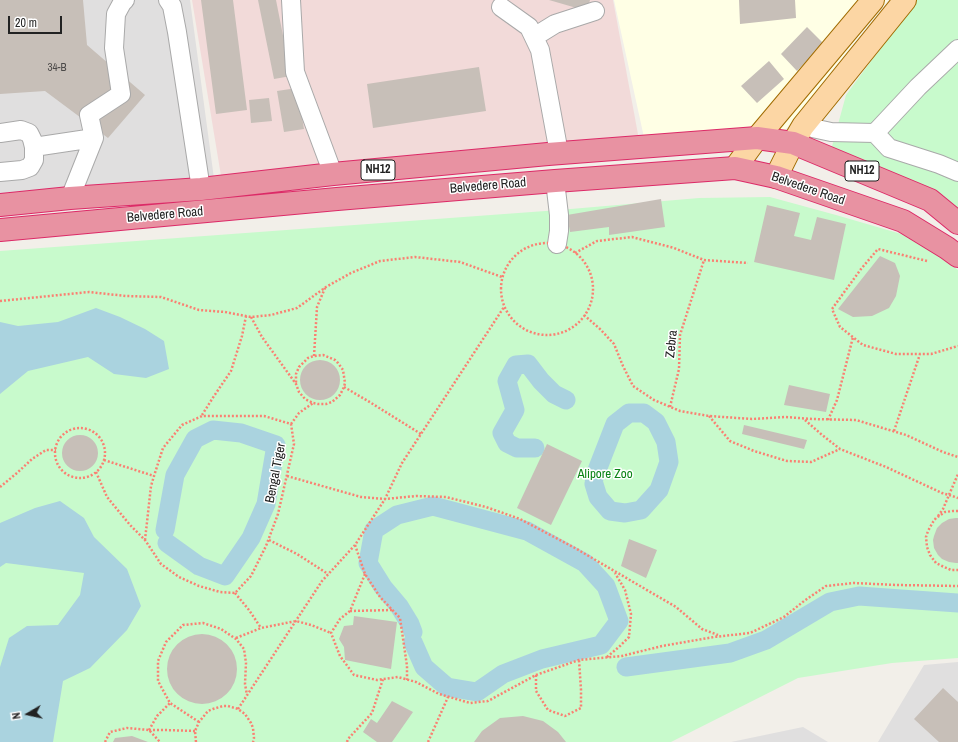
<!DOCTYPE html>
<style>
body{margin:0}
#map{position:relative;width:958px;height:742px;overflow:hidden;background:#f2efe9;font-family:"Archivo Narrow",sans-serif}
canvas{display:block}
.north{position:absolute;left:8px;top:694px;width:40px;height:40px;-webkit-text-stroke:3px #fff;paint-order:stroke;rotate:261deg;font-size:11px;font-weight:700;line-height:16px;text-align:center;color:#222}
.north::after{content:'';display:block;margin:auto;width:14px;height:18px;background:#222;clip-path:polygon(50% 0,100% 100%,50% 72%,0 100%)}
.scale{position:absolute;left:8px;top:16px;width:54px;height:18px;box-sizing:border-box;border:2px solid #222;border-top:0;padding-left:5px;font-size:12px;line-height:14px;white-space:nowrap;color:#222;-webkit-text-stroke:3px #fff;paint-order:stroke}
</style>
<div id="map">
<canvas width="958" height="742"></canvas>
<div class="north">N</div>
<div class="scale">20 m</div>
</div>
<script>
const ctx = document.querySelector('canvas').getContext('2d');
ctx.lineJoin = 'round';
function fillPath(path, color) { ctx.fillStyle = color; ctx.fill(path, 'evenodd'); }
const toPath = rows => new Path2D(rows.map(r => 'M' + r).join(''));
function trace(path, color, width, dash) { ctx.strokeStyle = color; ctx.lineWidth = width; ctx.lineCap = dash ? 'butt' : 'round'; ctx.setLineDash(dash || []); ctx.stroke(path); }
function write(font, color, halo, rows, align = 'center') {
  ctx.font = font + ' "Archivo Narrow",sans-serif'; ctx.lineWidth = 3; ctx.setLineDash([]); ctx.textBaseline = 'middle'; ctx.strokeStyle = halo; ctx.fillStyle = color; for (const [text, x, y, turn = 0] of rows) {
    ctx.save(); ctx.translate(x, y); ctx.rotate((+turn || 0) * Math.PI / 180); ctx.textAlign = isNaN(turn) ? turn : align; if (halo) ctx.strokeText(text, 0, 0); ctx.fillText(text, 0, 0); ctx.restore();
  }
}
fillPath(toPath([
 [0,0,190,0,215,186,0,203],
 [958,662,958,742,878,742,924,665],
 [803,727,828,742,731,742]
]), '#e0dfdf');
fillPath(toPath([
 [192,0,613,0,640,145,222,182]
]), '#f2dad9');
fillPath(toPath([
 [614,0,888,0,774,144,645,142]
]), '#ffffe5');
fillPath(toPath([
 [916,0,958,0,958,232,922,205,828,161,846,95],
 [770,197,836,215,915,238,958,270,958,658,892,663,798,678,671,742,0,742,0,251,559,210,699,198]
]), '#c8facc');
fillPath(toPath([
 [96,308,120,317,145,329,164,341,169,369,146,378,114,374,88,357,28,371,0,394,0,322,18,326,58,322],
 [60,501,84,518,94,537,127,569,141,606,127,630,90,668,63,681,53,742,0,742,0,667,9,638,27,626,58,625,80,595,84,573,6,563,0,567,0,523,35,508]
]), '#aad3df');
trace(toPath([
 [535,448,517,448,507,443,502,433,515,410,507,381,516,365,528,364,541,381,554,394,566,400],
 [594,484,598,497,610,511,625,513,641,510,659,490,669,462,666,442,656,422,644,413,629,413,615,424,594,478],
 [165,530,175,475,195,439,213,430,241,433,276,445,266,504,251,538,225,576,199,566,167,543],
 [413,632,410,624,399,606,383,587,368,563,374,530,397,515,433,506,527,531,585,563,606,586,619,621,601,645,542,659,503,674,477,692,447,687,424,667,413,642],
 [626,667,730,653,766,640,830,602,859,596,958,603]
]), '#aad3df', 19);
fillPath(toPath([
 [0,0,83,0,87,45,145,95,108,138,45,91,0,94],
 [201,0,233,0,247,110,216,114],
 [258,0,276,0,291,76,274,79],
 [549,0,590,0,587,11],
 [739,0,795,0,796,18,740,24],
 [807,27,824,44,797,71,781,54],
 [769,61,784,79,757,103,741,86],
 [479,67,486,111,373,128,367,84],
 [297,88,304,129,284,132,277,91],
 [269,98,272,121,251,123,249,100],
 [661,199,665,227,609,235,609,227,570,232,567,215],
 [767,205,800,213,794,236,811,240,817,217,846,224,834,280,754,262],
 [880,256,895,263,900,276,896,296,889,308,872,316,853,317,838,309],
 '300 380a20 20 0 1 1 40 0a20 20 0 1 1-40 0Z',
 [789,385,830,394,826,412,784,405],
 [744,425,807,440,804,449,742,434],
 '62 453a18 18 0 1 1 36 0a18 18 0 1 1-36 0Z',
 [547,444,582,461,551,525,517,508],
 [956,518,958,518,958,563,956,563,949,562,942,559,938,555,934,548,933,540,934,536,937,528,942,523,949,519],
 [629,539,657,550,646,578,621,566],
 [354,616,397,622,391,669,345,660,344,647,339,639,344,626,353,625],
 '167 669a35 35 0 1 1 70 0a35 35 0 1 1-70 0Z',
 [943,688,958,702,958,742,939,742,914,719],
 [392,701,413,712,392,742,377,742,363,732,371,719,377,723],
 [523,716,543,721,558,732,566,742,474,742,482,731,500,718],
 [132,736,148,742,113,742,115,738]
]), '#c7bfb8');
const minor = toPath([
 [168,0,172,6,177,32,201,189],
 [291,0,295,72,333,174],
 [501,7,529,27,540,50,559,153],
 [534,37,555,24,595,11],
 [803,126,831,132,875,133,889,148,939,164,958,172],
 [0,133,21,130,29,133,32,139,34,147,34,160,30,167,22,170,0,172],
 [875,133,918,87,958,49],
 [94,138,89,115,121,94,114,48,116,14,122,3,125,0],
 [34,147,94,138,70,198],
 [555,181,559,215,559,231,557,244]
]);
const major = toPath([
 [735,168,757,138,873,0],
 [776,177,793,143,803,126,905,0]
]);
const highway = toPath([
 [0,205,70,198,201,189,333,174,548,154,757,138,793,143,930,200,958,223],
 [0,230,337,199,555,181,735,168,776,177,903,221,947,248,958,256]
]);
trace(minor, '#a9a9a9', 20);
trace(major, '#a06b00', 24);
trace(highway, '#dc2a67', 24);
trace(toPath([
 '501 289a46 46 0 1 1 92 0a46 46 0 1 1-92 0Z',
 [575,253,597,241,632,237,674,248,704,260,748,263],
 [927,261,878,249,861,269,832,309,840,327,863,345,896,354,931,354,958,346],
 [0,301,89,292,126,296,161,297,199,310,225,312,251,317,271,315,297,308,326,287,351,273,380,261,415,257,460,262,502,277],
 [584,315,600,329,614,344,623,366,633,386,654,400,680,411,709,416,752,419,785,417,812,419,856,420,906,435,943,452,958,457],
 [251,317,262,337,296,384,299,392,305,399,313,403,318,404,326,404,332,402,340,395,344,387,345,383,343,370,338,363,335,360,323,355,314,356,308,358,299,367,296,374,296,384],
 [314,356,317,307,325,288],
 [344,387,368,401,421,434],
 [670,407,679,369,680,335,704,260],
 [202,415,214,396,231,371,242,336,246,316],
 [709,416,730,441,754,451,787,461,811,462,840,449],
 [805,420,821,434,840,449,886,467,942,493,949,495,958,498],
 [828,420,837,400,853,337],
 [291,424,299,413,313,403],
 '55 453a25 25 0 1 1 50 0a25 25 0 1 1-50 0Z',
 [894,431,920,354],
 [104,460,154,476],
 [96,472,107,497,130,525,145,540,161,564,179,577,199,586,220,592,235,593,251,576,266,546,278,514,294,444,291,424,264,416,202,416,182,425,163,448,154,476,151,486,145,540],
 [287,476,361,497,385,499,416,496,446,497,486,507,520,519,575,548,676,607,702,629,718,635],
 [0,487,17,473,32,459,46,450,56,450],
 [958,511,953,511,945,512,936,518,933,522,928,531,926,537,927,547,930,555,936,563,942,566,951,570,958,570],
 [938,516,943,509,958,474],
 [269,540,297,554,328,574],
 [355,545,365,574,380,597,400,618,407,666,407,680],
 [365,574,350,611,340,619,331,633,340,656,354,675,377,680,398,677,416,682,439,694,470,703,488,701,536,675,579,660,622,656,662,646,714,637,750,633,784,617,804,601,826,586,854,583,897,585,958,586],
 [235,593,249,610,261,628],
 [350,611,392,610],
 [236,638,261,628,296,621,311,625,331,633],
 [607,657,620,646,629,637,631,614,625,590,615,573],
 [536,675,536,691,548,710,565,716,581,708,581,690,579,660],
 [238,709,322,581,355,545,385,499,402,463,504,307],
 [199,722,170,703,158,681,158,661,166,642,183,625,203,623,221,629,236,639,244,649,246,663,245,684,247,695],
 [149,730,165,730,195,731],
 [149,730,157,716,170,703],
 [105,742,110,732,127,728,149,730,160,742],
 [196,742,195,731,199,722,208,711,213,709,223,706,228,706,238,709,245,714,251,723,253,728,254,738,253,742],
 [347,742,348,739,372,713,383,679],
 [428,742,448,697]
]), '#fa8072', 2.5, [2, 2]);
trace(minor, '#fff', 18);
trace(major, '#fcd6a4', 22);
trace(highway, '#e892a2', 22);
write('11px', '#4b4948', null, [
 ["34-B",57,68]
]);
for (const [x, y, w] of [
 [378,170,34],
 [862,171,34]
]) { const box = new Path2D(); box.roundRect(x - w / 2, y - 10, w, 20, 3); ctx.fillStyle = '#fff'; ctx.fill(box); trace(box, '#222', 1); }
write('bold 12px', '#222', null, [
 ["NH12",378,170],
 ["NH12",862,171]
]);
write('13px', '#222', '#fff', [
 ["Belvedere Road",488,186,-5],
 ["Belvedere Road",808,189,19],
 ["Belvedere Road",165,215,-5],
 ["Zebra",672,344,-84],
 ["Bengal Tiger",276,473,-79]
]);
write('13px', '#0c8416', '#fff', [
 ["Alipore Zoo",605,475]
]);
</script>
